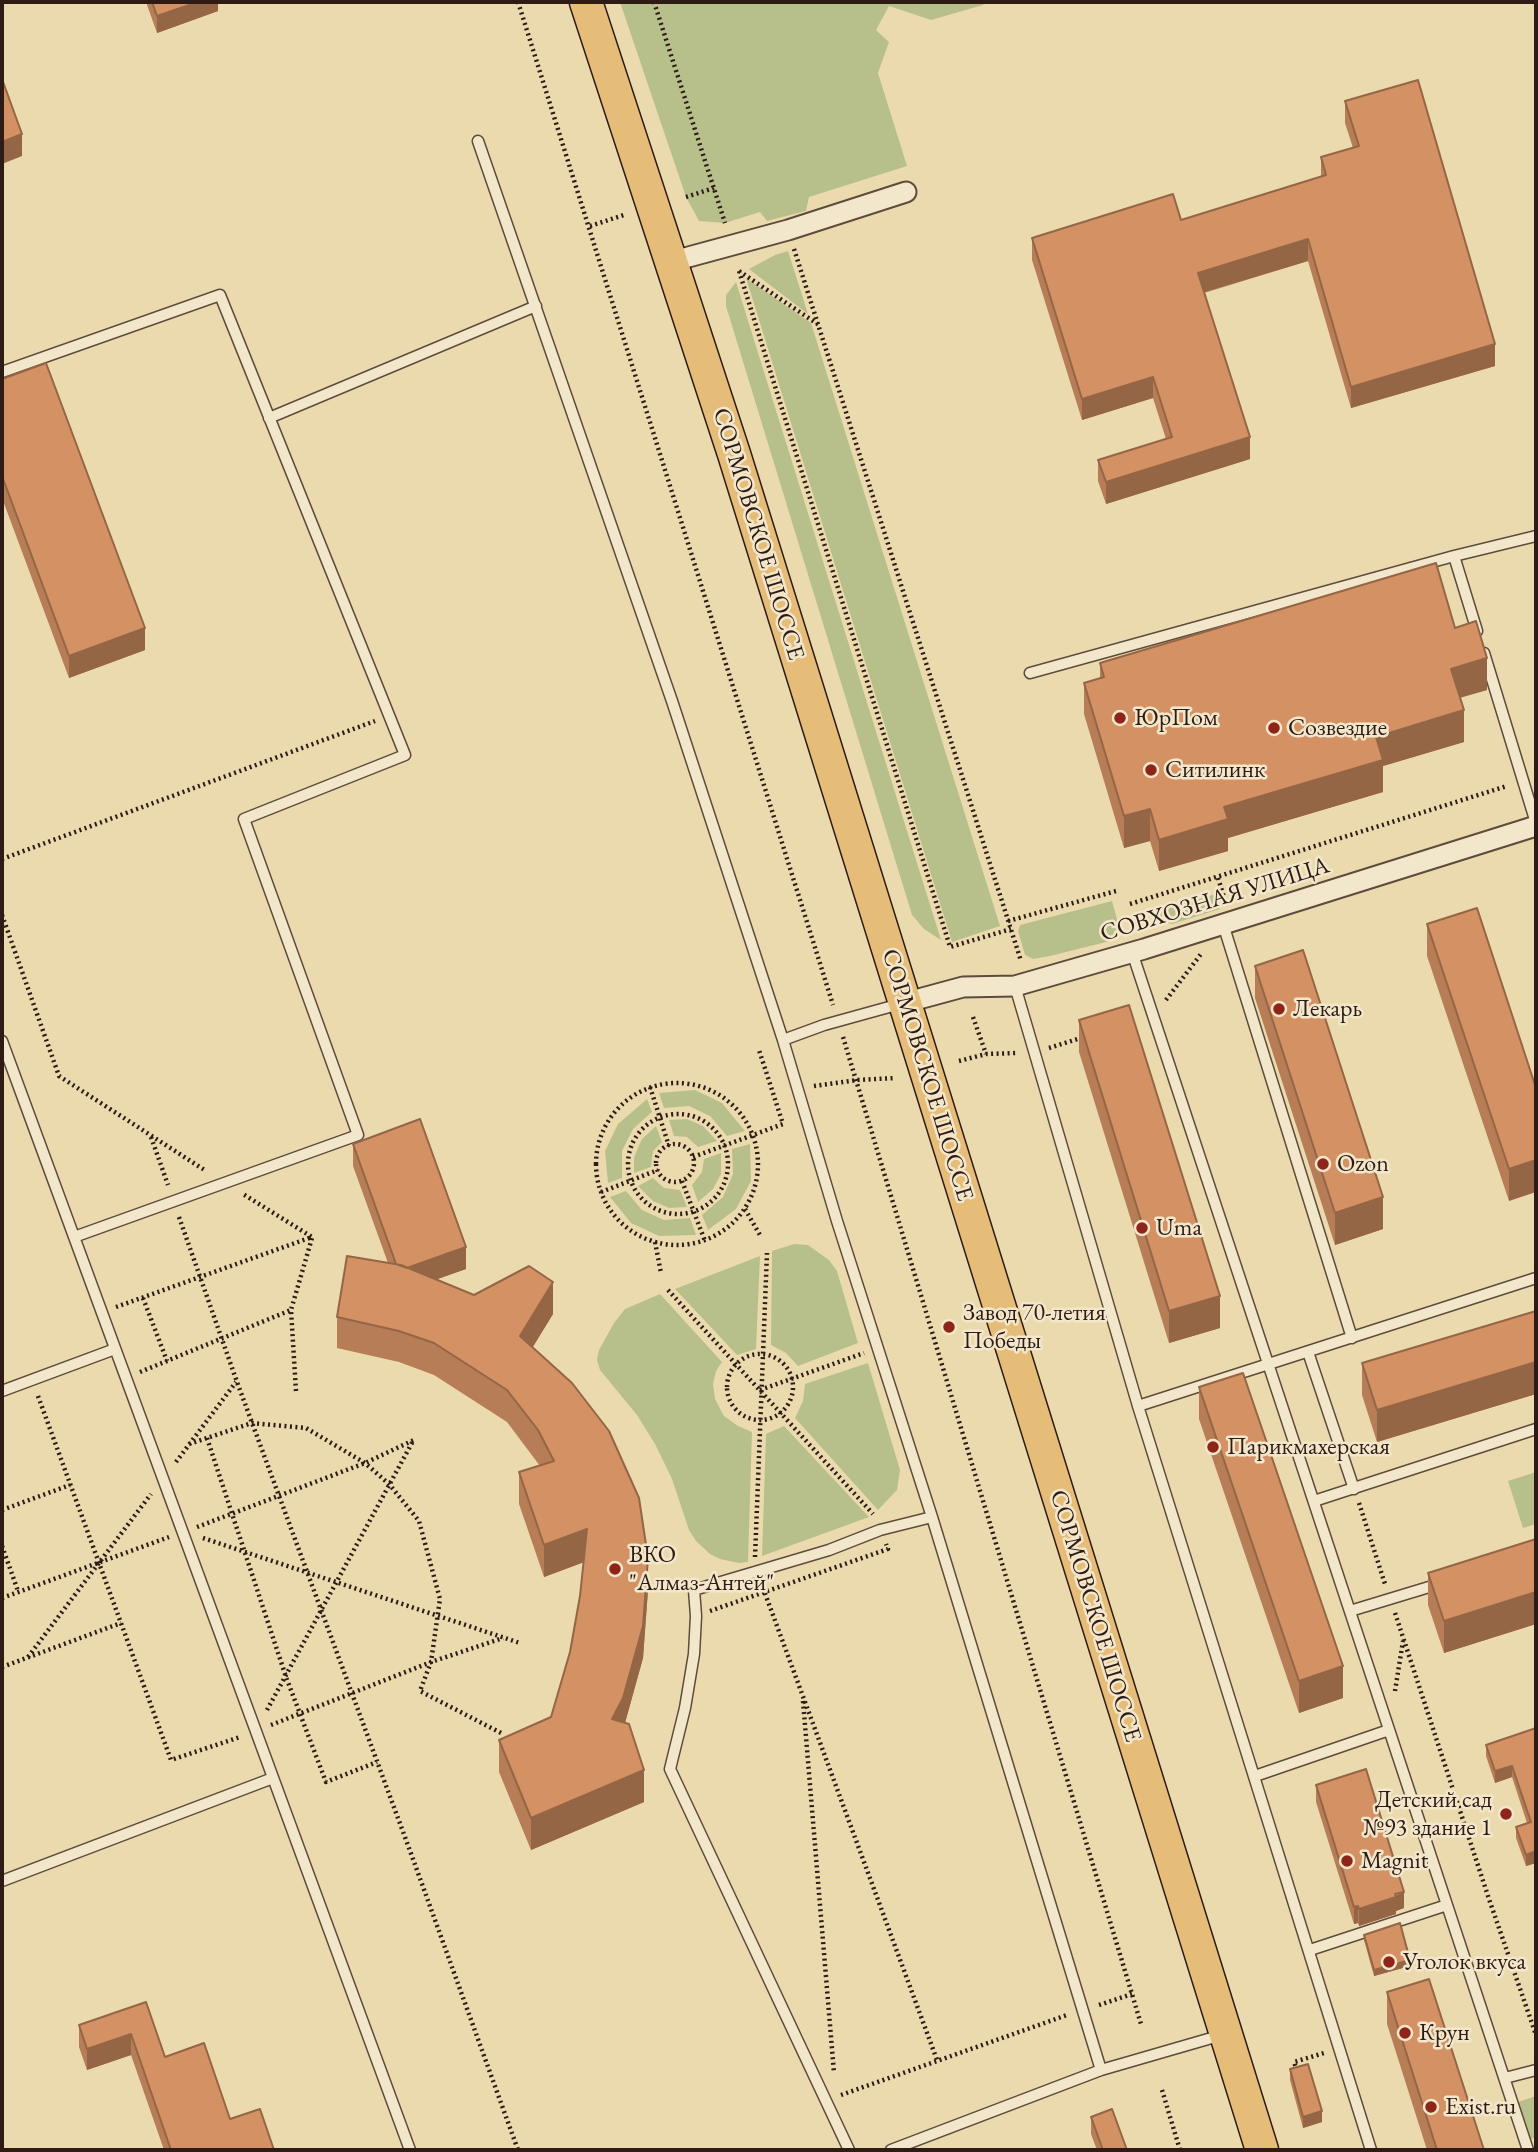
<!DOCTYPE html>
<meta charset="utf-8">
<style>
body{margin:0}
#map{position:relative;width:1538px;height:2152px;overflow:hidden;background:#ecdaaf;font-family:"EB Garamond",serif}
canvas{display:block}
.frame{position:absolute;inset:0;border:4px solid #2e1b15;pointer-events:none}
</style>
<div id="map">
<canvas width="1538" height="2152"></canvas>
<div class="frame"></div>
</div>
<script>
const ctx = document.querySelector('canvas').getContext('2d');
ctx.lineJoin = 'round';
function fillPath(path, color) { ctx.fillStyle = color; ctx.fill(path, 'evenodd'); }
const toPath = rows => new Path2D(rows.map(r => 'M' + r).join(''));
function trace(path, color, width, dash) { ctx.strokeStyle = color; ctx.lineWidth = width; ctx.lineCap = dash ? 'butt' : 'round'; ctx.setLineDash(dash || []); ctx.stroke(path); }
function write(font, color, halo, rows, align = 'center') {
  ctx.font = font + ' "EB Garamond",serif'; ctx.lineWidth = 5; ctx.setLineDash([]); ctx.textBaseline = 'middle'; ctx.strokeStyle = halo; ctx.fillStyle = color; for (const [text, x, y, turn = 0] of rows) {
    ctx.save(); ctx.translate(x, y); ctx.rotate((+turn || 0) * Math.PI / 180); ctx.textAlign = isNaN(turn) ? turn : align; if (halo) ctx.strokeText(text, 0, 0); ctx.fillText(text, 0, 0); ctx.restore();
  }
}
fillPath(toPath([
 [620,2,985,2,983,5,931,20,889,6,876,30,889,42,878,73,907,166,809,197,806,211,767,221,760,212,725,223,699,221,686,197],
 [788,251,808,314,749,269,775,255],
 [746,278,811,323,1000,926,952,942],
 [736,282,941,940,924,929,912,915,726,306,726,295],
 [1216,894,1220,909,1172,924,1154,920,1152,913],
 [1112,901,1120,930,1110,941,1050,956,1033,959,1025,955,1018,931,1020,925],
 [695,1090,722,1103,745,1131,727,1136,710,1116,689,1106,664,1108,659,1093],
 [647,1099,652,1112,633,1129,622,1151,622,1178,608,1183,605,1151,618,1124],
 [687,1119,703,1126,717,1141,698,1147,687,1137,674,1136,669,1120],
 [656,1126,662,1142,653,1151,651,1167,634,1173,634,1157,642,1139],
 [750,1144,751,1181,736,1209,708,1230,702,1215,723,1197,733,1174,732,1149],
 [721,1153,721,1174,713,1189,698,1202,692,1185,702,1172,704,1159],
 [653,1178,664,1188,680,1190,687,1207,669,1208,653,1201,638,1186],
 [626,1191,642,1210,664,1220,690,1218,696,1235,659,1236,631,1223,610,1197],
 [794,1244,808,1245,829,1260,837,1271,858,1343,798,1366,786,1353,771,1345,772,1251],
 [760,1256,756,1349,737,1355,675,1289],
 [660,1294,722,1362,716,1371,713,1384,715,1399,724,1416,738,1426,752,1432,748,1562,739,1563,720,1559,710,1554,696,1541,689,1530,672,1479,655,1444,637,1415,600,1370,597,1360,599,1350,614,1323,625,1309],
 [868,1363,900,1470,897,1490,878,1510,795,1418,803,1401,805,1384],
 [784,1426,869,1517,762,1556,766,1434],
 [1536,1472,1536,1524,1523,1528,1508,1481],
 [1536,2096,1536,2137,1527,2141,1515,2103]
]), '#b7c08b');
const lane = toPath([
 [478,141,672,701,783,1040,837,1221,932,1517,1101,2070,891,2150],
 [2,372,220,295,405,755,244,819,358,1135,74,1237],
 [269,418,536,306],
 [1477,631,1454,556,1536,536],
 [1484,653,1536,823],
 [1030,673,1454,556],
 [1223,924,1352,1338],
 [1132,952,1528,2150],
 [1015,986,1138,1406,1371,2150],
 [783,1040,824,1025,900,1004],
 [2,1041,410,2150],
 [1308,1352,1354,1489],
 [2,1391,115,1349],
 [1138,1406,1536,1278],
 [1314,1501,1536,1429],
 [1350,1611,1439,1584],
 [1255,1776,1389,1730],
 [2,1881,273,1778],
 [1310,1950,1447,1905],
 [1101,2070,1222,2035],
 [1505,2078,1536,2070],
 [849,2150,670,1769,685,1708,694,1654,696,1616,694,1590,829,1550,880,1530,932,1517]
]);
const street = toPath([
 [670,262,788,230,906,192],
 [904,1003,963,987,1015,986,1144,949,1536,826]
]);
const primary = toPath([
 [586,2,734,454,1262,2150]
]);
trace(lane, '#5e4b3c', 13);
trace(street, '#5e4b3c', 23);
trace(primary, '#2e1b15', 35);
trace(toPath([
 [518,2,833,1005],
 [654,2,725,223],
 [686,197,714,188],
 [590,226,624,215],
 [794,249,1021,961],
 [739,271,950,947,1011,929],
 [739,271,819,325],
 [2,859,375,721],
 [1218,878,1226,904],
 [1130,904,1507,786],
 [2,915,59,1076,206,1171],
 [1008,921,1116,891],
 [1166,1000,1201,954],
 [973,1017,986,1054],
 [843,1037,1141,2024],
 [1049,1048,1084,1037],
 [959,1061,986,1054,1017,1053],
 '596 1164a81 81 0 1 1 162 0a81 81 0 1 1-162 0Z',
 [814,1086,857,1080,896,1078],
 [650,1087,669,1146],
 '628 1164a50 50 0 1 1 100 0a50 50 0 1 1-100 0Z',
 [151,1137,168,1185],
 '656 1163a19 19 0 1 1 38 0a19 19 0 1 1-38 0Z',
 [693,1157,783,1124,759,1050],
 [682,1181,705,1241],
 [601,1192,658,1170],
 [745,1209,760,1235],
 [179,1217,237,1382,409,1848,518,2150],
 [655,1242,661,1273],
 [668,1290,873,1514],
 [143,1298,167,1361],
 [116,1307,312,1237,243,1194],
 '727 1387a33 33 0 1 1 66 0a33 33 0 1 1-66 0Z',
 [140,1372,291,1310],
 [760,1390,864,1353],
 [296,1391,291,1310,312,1238],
 [38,1396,171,1760,240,1737],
 [207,1438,286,1677,326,1782,377,1762],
 [189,1444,252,1423,306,1428,365,1463,389,1484,419,1521,440,1599,431,1662,420,1691,501,1733],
 [176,1462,236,1382],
 [1359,1503,1385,1584],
 [2,1510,70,1485],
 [197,1527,365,1463,414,1440],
 [203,1538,520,1643],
 [2,1546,18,1591],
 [755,1557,767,1253],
 [763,1588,937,2060],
 [2,1598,169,1537],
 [710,1611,888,1549,886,1544],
 [1395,1613,1489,1899,1536,2035],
 [28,1657,151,1494],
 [2,1667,121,1623],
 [1395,1691,1403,1641],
 [803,1701,834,2073],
 [267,1710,413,1441],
 [271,1725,431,1662,503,1638],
 [1099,2005,1132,1994],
 [1297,2071,1294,2062,1324,2053],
 [1162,2090,1180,2150],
 [841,2095,1067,2015]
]), '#2e1b15', 4.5, [2, 3.5]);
trace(lane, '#f3e7cb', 10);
trace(street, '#f3e7cb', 19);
trace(primary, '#e6bd78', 32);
fillPath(toPath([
 [146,2,218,2,218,11,157,33],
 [1345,101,1495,366,1351,408,1308,261,1204,293,1250,459,1106,504,1098,481,1098,460,1166,439,1153,398,1082,420,1032,260,1032,238,1181,220,1321,177,1321,157,1353,148,1345,123],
 [2,379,145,650,69,678,2,498],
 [1455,628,1487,690,1460,698,1464,742,1383,766,1383,792,1228,838,1228,851,1159,871,1150,841,1124,848,1084,714,1084,683,1100,678,1100,663],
 [1427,924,1536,1088,1509,1201,1427,956],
 [1255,966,1383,1229,1335,1245,1255,998],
 [1079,1020,1220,1328,1169,1343,1079,1052],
 [353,1144,466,1269,436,1279,474,1295,553,1314,532,1348,648,1590,643,1658,625,1723,644,1802,531,1850,499,1772,499,1740,551,1717,570,1652,580,1596,584,1562,544,1577,519,1504,519,1472,540,1466,507,1422,434,1375,399,1362,337,1348,337,1317,388,1263,353,1166],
 [1536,1311,1536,1394,1377,1442,1362,1395,1362,1363],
 [1199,1387,1343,1698,1299,1713,1199,1419],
 [1536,1539,1536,1624,1444,1653,1428,1605,1428,1573],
 [1536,1728,1536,1863,1526,1866,1516,1838,1516,1827,1527,1823,1512,1777,1495,1783,1486,1756,1486,1745],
 [1316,1785,1404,1908,1396,1911,1396,1914,1359,1926,1358,1923,1354,1924,1316,1802],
 [1364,1935,1410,1966,1374,1976,1364,1940],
 [1387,1992,1484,2150,1427,2150,1387,2024],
 [146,2002,165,2057,230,2119,274,2150,164,2150,131,2055,87,2070,79,2047,79,2025],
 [1290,2069,1322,2122,1303,2128,1290,2080],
 [1091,2117,1127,2150,1097,2150,1091,2134]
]), '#b67d56');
fillPath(toPath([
 [198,2,218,2,218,11,157,33,157,16],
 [22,134,22,156,2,164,2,142],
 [1308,239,1308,261,1198,294,1198,273],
 [1495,344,1495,366,1351,408,1351,387],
 [1153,377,1153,398,1082,420,1082,399],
 [1250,437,1250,459,1106,504,1106,482],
 [145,628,145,650,69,678,69,656],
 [1487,658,1487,690,1451,700,1451,669],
 [1464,710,1464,742,1383,766,1383,792,1228,838,1228,851,1159,871,1159,840,1224,807,1376,737],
 [1150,809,1150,841,1124,848,1124,816],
 [1536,1160,1536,1192,1509,1201,1509,1169],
 [1383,1197,1383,1229,1335,1245,1335,1213],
 [466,1247,466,1269,399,1293,399,1271],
 [553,1282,553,1314,520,1368,520,1336],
 [1220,1296,1220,1328,1169,1343,1169,1311],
 [1536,1362,1536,1394,1377,1442,1377,1410],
 [587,1529,587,1561,544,1577,544,1545],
 [648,1558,648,1590,643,1658,623,1730,612,1719],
 [1536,1592,1536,1624,1444,1653,1444,1621],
 [1343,1666,1343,1698,1299,1713,1299,1681],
 [1512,1766,1512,1777,1495,1783,1495,1771],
 [644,1770,644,1802,531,1850,531,1818],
 [1536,1851,1536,1863,1526,1866,1526,1855],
 [1404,1892,1404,1908,1396,1911,1396,1914,1359,1926,1359,1909],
 [1358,1906,1358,1923,1354,1924,1354,1907],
 [1410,1960,1410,1966,1374,1976,1374,1970],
 [131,2034,131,2055,87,2070,87,2049],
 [1322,2111,1322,2122,1303,2128,1303,2117]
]), '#946646');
const building = toPath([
 [152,2,198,2,157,16,152,2],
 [2,79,22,134,2,142,2,79],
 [1418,80,1495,344,1351,387,1308,239,1198,273,1250,437,1106,482,1098,460,1172,437,1153,377,1082,399,1032,238,1173,194,1181,220,1326,175,1321,157,1359,146,1345,101,1418,80],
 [46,363,145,628,69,656,2,476,2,379,46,363],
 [1436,563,1455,628,1476,621,1487,658,1451,669,1464,710,1376,737,1383,760,1224,807,1228,819,1159,840,1150,809,1124,816,1084,683,1104,677,1100,663,1436,563],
 [1477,908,1536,1088,1536,1160,1509,1169,1427,924,1477,908],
 [1303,950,1383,1197,1335,1213,1255,966,1303,950],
 [1129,1005,1220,1296,1169,1311,1079,1020,1129,1005],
 [420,1119,466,1247,407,1268,396,1264,353,1144,420,1119],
 [347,1256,401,1265,474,1295,529,1266,553,1282,520,1336,572,1383,609,1431,639,1498,648,1558,643,1626,623,1698,612,1719,629,1724,644,1770,531,1818,499,1740,551,1717,570,1652,580,1596,587,1529,544,1545,519,1472,554,1461,538,1430,507,1390,434,1343,399,1331,337,1317,347,1256],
 [1536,1311,1536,1362,1377,1410,1362,1363,1536,1311],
 [1243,1373,1343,1666,1299,1681,1199,1387,1243,1373],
 [1536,1539,1536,1592,1444,1621,1428,1573,1536,1539],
 [1536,1728,1536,1851,1526,1855,1516,1827,1531,1822,1512,1766,1495,1771,1486,1745,1536,1728],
 [1366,1769,1404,1892,1395,1894,1396,1897,1359,1909,1358,1906,1354,1907,1316,1785,1366,1769],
 [1400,1923,1410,1960,1374,1970,1364,1935,1400,1923],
 [1429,1979,1484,2150,1437,2150,1387,1992,1429,1979],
 [146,2002,165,2057,204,2043,230,2119,260,2109,274,2150,171,2150,131,2034,87,2049,79,2025,146,2002],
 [1308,2064,1322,2111,1303,2117,1290,2069,1308,2064],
 [1112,2109,1127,2150,1103,2150,1091,2117,1112,2109]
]);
fillPath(building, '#d49164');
trace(building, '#946646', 2);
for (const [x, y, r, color] of [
 [1120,718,7,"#8f2418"],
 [1274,728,7,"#8f2418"],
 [1151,770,7,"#8f2418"],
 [1279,1009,7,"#8f2418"],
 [1323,1164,7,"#8f2418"],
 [1142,1228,7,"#8f2418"],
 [949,1327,7,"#8f2418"],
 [1213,1447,7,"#8f2418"],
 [615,1569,7,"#8f2418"],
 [1506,1814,7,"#8f2418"],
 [1347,1861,7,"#8f2418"],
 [1389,1962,7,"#8f2418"],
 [1405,2033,7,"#8f2418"],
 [1431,2107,7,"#8f2418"]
]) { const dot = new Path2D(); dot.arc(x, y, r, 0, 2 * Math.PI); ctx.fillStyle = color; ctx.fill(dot); trace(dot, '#f3e7cb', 2.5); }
write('24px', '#2e1b15', '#f3e7cb', [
 ["СОРМОВСКОЕ ШОССЕ",758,534,73],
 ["СОВХОЗНАЯ УЛИЦА",1215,900,-17],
 ["СОРМОВСКОЕ ШОССЕ",927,1075,73],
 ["СОРМОВСКОЕ ШОССЕ",1095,1616,73]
]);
write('24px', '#2e1b15', '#f3e7cb', [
 ["ЮрПом",1134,718],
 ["Созвездие",1288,728],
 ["Ситилинк",1165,770],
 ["Лекарь",1293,1009],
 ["Ozon",1337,1164],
 ["Uma",1156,1228],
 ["Завод 70-летия",963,1313],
 ["Победы",963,1341],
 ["Парикмахерская",1227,1447],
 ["ВКО",629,1555],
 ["\"Алмаз-Антей\"",629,1583],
 ["Детский сад",1492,1800,"right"],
 ["№93 здание 1",1492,1828,"right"],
 ["Magnit",1361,1861],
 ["Уголок вкуса",1403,1962],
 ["Крун",1419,2033],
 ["Exist.ru",1445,2107]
], 'left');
</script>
